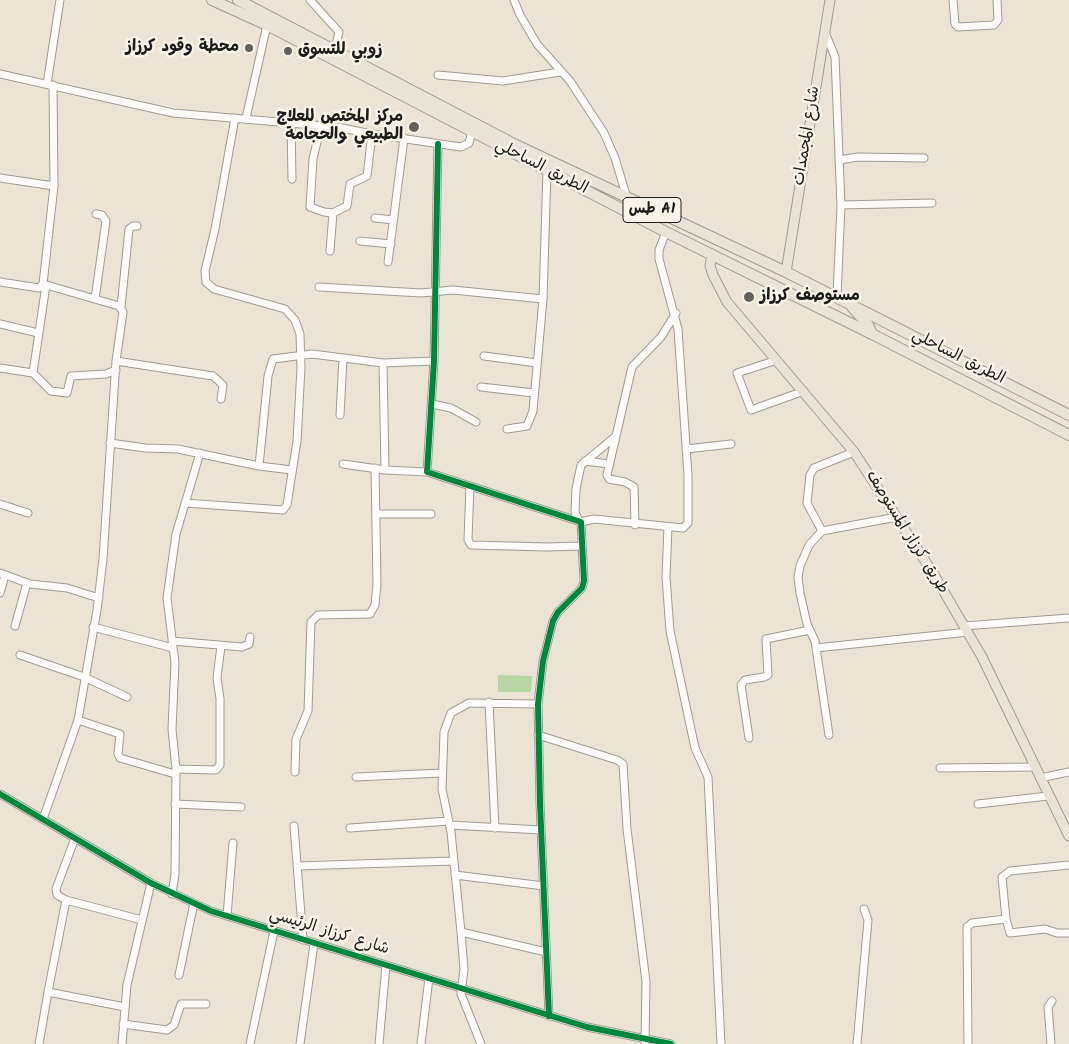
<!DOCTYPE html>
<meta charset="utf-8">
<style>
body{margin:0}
canvas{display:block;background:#ebe3d6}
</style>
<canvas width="1069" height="1044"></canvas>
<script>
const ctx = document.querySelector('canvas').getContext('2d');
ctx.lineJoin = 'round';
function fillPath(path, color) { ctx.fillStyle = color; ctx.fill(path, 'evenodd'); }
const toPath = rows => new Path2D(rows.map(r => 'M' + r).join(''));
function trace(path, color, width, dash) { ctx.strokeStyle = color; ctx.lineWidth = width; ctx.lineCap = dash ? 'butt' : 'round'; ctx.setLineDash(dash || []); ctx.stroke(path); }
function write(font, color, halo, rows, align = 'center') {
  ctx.font = font + ' Kalam,"Playpen Sans Arabic",sans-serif'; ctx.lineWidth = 5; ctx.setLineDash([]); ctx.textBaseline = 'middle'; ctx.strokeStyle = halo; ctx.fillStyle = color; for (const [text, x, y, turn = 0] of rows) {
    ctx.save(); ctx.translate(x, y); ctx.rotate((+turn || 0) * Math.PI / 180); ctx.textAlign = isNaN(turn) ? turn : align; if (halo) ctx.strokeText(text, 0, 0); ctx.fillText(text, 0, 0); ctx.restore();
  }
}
fillPath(toPath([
 [498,675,532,676,531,692,498,692]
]), '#b8d5a6');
const minor = toPath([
 [310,0,339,32,335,49],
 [514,0,520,15,537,44,570,81,604,133,615,158,627,198],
 [953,0,955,24,958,27,994,25,998,20,997,0],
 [825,32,835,57,841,205,837,297],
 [0,74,173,113,337,127,372,134,461,147,469,143,472,131],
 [438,75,503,81,560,72],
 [47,84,60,0],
 [246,118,267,25],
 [291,122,292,179],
 [321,125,313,159,310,207,324,212,333,213,347,206,350,184,367,176,372,134],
 [438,144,434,361,427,472,581,522,584,581,582,588,558,612,553,621,543,661,538,704,540,803,549,1016],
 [839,160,858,157,924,158],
 [0,178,54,186],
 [841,205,932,203],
 [375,218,393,220],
 [360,241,391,244],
 [330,251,333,213],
 [388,262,404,138],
 [0,282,39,288,43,284,54,186,53,85],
 [319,287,421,293,453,290,543,299],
 [95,299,106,221,102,215,96,214],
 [121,307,129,229,133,226,137,226],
 [0,324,38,333],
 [484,356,537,363],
 [777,360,737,373,751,410,804,391],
 [116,361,213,376,223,385,221,399],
 [383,363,385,470],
 [0,368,33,373,46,285],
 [33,373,51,391,67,393,71,376,106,374,116,370],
 [481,387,534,393],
 [432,404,451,408,476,422],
 [340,415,343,358],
 [507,429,527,426,533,411,543,299,547,171],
 [110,443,145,448,178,449,259,466,292,470],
 [686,449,731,444],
 [585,461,609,464],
 [343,464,385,470,427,472],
 [259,466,268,376,273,359,312,354,383,363,434,361],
 [470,486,468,540,471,545,547,547,582,546],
 [185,503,283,510,287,505,297,441,301,368,300,334,295,320,285,309,214,289,206,282,205,271,215,229,235,118],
 [0,504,28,513],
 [376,514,431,514],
 [579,521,575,512,576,489,581,465,615,437],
 [581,522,594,519,683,528,688,523,688,475,678,329,659,259,659,250,666,232],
 [635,525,634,487,625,482,609,479,607,475,632,367,661,337,676,313],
 [668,527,666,577,670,631,695,748,708,777,721,1044],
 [822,531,807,503,810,475,814,468,854,452],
 [0,573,30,584,67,588,99,598],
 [0,593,5,575],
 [15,626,27,583],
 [964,626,1069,618],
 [93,627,173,648],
 [172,641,242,647,249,644,250,637],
 [816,648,968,632],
 [20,655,84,677,127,697],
 [489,702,495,828],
 [78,720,120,734,118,754,120,758,175,774],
 [538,735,617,760,623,764,627,829,646,982,645,1042],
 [829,735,815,641,807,624,800,593,798,577,800,566,809,545,822,531,897,517],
 [749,738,741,685,745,680,764,677,768,675,766,639,810,630],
 [940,768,1035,767],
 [176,769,216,770,220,765,220,699,217,678,221,646],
 [295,772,296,739,308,711,311,622,318,615,370,614,375,605,377,584,375,468],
 [356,777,441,773],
 [1040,778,1069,772],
 [0,794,151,883,211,911,587,1027,671,1044],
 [175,804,241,807],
 [978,804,1048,796],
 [43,819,78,720,97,610,103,559,116,361,123,312,119,306,43,284],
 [450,825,541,830],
 [294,826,303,940],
 [350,828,449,821],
 [75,838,56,889,57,895,66,900,142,920],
 [1069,865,1010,871,1002,877,1006,919,1010,933,1045,929,1057,933,1069,933],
 [297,866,453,861],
 [455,875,544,886],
 [172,894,175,874,176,769,172,729,175,663,167,598,176,534,200,453],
 [227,916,233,843],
 [461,932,546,952],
 [179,975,194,903],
 [48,992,66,900],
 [123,1024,167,1030,174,1025,181,1004,206,1004],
 [39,1044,48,992,125,1007],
 [122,1044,127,985,151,883],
 [250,1044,274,931],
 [300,1044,314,944],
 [379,1044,386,965],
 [421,1044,429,978],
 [481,1044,461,994,464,969,461,932,451,832,442,789,444,732,451,713,469,703,538,704],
 [857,1044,868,920,864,909],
 [968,1044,967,927,972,923,1006,919],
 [1051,1044,1048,1007,1052,1001]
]);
const major = toPath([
 [712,254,710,266,713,275,727,302,854,452,933,573,982,657,1069,836],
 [786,272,830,0]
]);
const highway = toPath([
 [212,0,267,25,666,232,872,334,868,325,852,307],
 [238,0,516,145,786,272,1069,415],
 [872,334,1069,435]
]);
trace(minor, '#a09c94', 9);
trace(major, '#a09c94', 11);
trace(highway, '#a09c94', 12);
trace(minor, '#fcfbf9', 7);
trace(major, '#e9e2d6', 9);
trace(highway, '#e9e2d6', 10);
trace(toPath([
 [438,144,434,361,427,472,581,522,584,581,582,588,558,612,553,621,543,661,538,704,540,803,549,1016],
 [0,794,151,883,211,911,587,1027,671,1044]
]), '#00873e', 6);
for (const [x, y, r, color] of [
 [249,48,5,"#64625d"],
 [288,51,5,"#64625d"],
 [414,127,6,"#64625d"],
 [749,297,6,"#64625d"]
]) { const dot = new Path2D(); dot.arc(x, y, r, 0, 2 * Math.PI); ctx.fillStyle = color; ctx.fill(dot); trace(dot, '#f7f3e8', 2); }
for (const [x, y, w] of [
 [652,210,58]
]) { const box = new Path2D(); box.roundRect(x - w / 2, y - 12.5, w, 25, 4); ctx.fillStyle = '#f7f3e8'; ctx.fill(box); trace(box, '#1c1c1c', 1); }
write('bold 15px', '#1c1c1c', null, [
 ["طس A1",652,210]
]);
write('bold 16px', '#1c1c1c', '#f7f3e8', [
 ["محطة وقود كرزاز",239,48],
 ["زوبي للتسوق",298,51,"left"],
 ["مركز المختص للعلاج",403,118],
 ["الطبيعي والحجامة",403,136],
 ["مستوصف كرزاز",760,297,"left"]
], 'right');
write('16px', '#1c1c1c', '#f7f3e8', [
 ["شارع المجمدات",808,136,-81],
 ["الطريق الساحلي",541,168,27],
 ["الطريق الساحلي",958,358,27],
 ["طريق كرزاز المستوصف",906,533,58],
 ["شارع كرزاز الرئيسي",329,933,17]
]);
</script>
